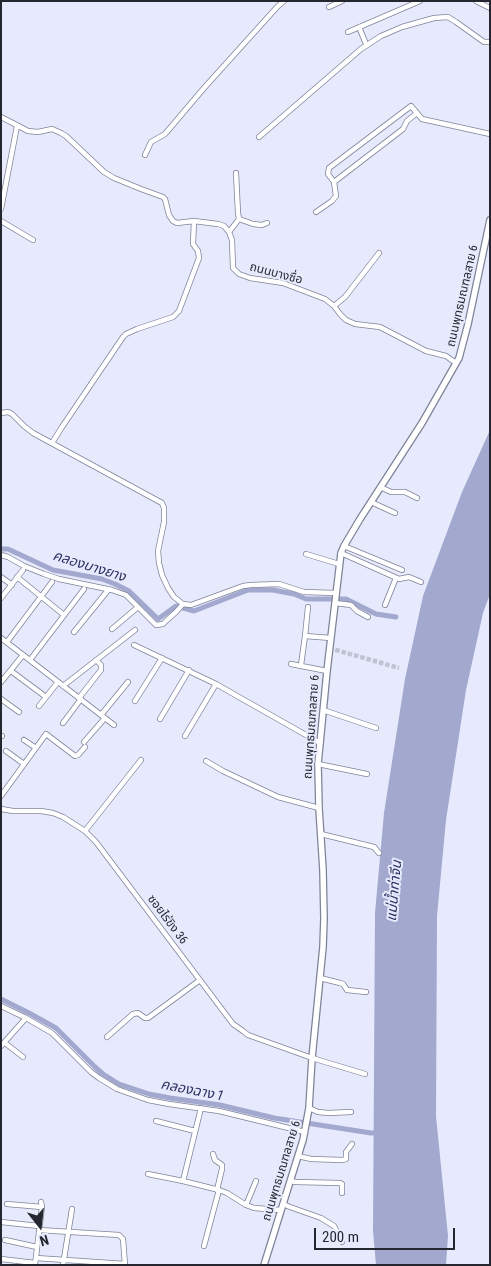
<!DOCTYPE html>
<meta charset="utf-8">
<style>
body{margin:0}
#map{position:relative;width:491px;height:1266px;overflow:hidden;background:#e6eafc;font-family:"Roboto Condensed",sans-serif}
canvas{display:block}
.frame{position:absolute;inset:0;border:2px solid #252730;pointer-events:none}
.north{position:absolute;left:15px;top:1201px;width:50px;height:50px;-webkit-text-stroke:4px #e6eafc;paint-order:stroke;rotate:164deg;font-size:14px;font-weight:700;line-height:20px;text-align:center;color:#252730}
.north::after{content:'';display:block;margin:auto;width:18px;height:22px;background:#252730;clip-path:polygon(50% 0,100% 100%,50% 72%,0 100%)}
.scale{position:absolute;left:314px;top:1228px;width:141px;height:22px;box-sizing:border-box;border:2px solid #252730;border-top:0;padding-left:6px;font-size:15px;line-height:18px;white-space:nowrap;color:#252730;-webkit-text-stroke:4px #e6eafc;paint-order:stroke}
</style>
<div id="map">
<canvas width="491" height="1266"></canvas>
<div class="frame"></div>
<div class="north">N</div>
<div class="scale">200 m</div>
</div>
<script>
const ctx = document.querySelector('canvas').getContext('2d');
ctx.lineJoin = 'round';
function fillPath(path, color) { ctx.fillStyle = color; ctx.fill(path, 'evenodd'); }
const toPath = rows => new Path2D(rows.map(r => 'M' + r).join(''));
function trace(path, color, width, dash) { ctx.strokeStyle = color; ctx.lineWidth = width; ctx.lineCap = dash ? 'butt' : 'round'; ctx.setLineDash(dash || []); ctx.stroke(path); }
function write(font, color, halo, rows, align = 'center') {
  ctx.font = font + ' "Roboto Condensed","Noto Sans Thai",sans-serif'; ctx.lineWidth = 4; ctx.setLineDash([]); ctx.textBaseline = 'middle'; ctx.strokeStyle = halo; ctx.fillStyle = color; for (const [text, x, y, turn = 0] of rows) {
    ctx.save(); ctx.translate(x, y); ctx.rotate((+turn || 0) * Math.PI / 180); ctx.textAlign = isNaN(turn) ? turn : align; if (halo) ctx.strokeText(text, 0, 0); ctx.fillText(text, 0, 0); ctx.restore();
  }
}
fillPath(toPath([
 [490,430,490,594,483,613,466,690,446,820,437,916,436,1116,448,1236,446,1265,376,1265,373,1231,375,913,384,813,405,679,423,596,462,492]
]), '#a2a8ce');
trace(toPath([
 [1,549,8,549,53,570,102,579,115,584,129,591,158,619,176,606,194,611,248,590,273,590,294,594,306,599,346,599,376,614,396,617],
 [1,999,29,1013,56,1028,95,1067,103,1074,119,1084,149,1094,170,1098,220,1105,274,1118,371,1133,379,1133]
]), '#a2a8ce', 5);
trace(toPath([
 [329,648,399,668]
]), '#bfc3d3', 4.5, [4.5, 2]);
const minor = toPath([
 [476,1,490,8],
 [329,7,342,1],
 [359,27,366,44],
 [348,32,420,1],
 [1,117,28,131,38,132,52,129,61,133,66,136,104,172,114,178,141,189,163,197,165,199,169,215,173,221,177,223,194,221,218,224,224,226,229,232,232,240,233,268,239,274,250,278,283,283,325,299,334,306,340,314,346,320,355,324,380,327,426,351,446,356,456,363],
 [259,137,361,49,381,36,402,27,434,18,448,17,456,22,484,42,490,42],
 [145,155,151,142,165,134,204,88,278,6,284,1],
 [236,173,238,213,239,219,253,224,262,225,267,223],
 [334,182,403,129,407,121,417,113],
 [1,209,17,126],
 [316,212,332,201,336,196,334,182,328,174,329,168,411,106,422,119,490,134],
 [1,221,33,240],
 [229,232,239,219],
 [334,306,345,297,379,253],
 [1,413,8,412,12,414,24,426,33,433,162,503,164,508,164,522,158,551,159,563,162,575,168,588,174,597,183,604,191,605,243,586,251,585,279,584,304,592,336,593],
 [52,443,62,427,123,337,126,334,137,329,173,317,179,311,199,258,198,251,193,244,194,221],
 [380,487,391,492,405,492,417,498],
 [371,502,395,513],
 [344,546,402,570],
 [341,553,399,579,409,577,421,582],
 [306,554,339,564],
 [1,555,8,557,24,566,44,574,59,579,112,590,126,595,156,625,163,624,167,620,176,612,183,604],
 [1,577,12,585],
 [17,577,64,615],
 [1,598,23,570],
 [335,603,351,605,357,611,368,617],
 [385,605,396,578],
 [308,607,305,636,331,638],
 [112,629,138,607],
 [74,632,109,589],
 [1,638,114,725],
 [7,642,52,582],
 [134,645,216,684,320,743],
 [30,660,84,589],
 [291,664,327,671],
 [301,665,305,636],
 [11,671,46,697],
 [1,682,23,655],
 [63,686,135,630],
 [79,698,101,670,101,665,96,660],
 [1,699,19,712],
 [135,701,162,658],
 [39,706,58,682],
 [323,710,376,728],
 [101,715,128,682],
 [160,719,189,670],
 [63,723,81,699],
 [1,736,2,736],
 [185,736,216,684],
 [24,740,36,748],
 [84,742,105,718],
 [6,751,24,764],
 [206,761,223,771,278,797,319,808],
 [318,764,367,774],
 [1,796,46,734,75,756,78,755,85,747],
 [1,809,13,811,41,811,53,813,63,817,85,831,96,842,233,1024,243,1031,248,1035,312,1058,365,1074],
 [85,831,141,760],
 [321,834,374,847,379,853],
 [320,978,340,983,343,984,347,990,366,992],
 [1,1006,26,1018,52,1033,91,1072,99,1078,117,1089,148,1100,169,1104,219,1111,305,1132],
 [107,1037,133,1014,138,1013,145,1018,148,1018,200,980],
 [5,1043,23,1057],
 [1,1046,26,1018],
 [201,1108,183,1181,219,1190,227,1193,246,1205,254,1208,281,1210],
 [309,1108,318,1112,328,1113,351,1112],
 [156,1121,195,1131],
 [213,1154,215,1160,222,1165,222,1169,217,1190],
 [298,1156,311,1159,343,1160,346,1159,346,1152,352,1144],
 [148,1174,183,1181],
 [290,1181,296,1182,340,1183,342,1184,342,1193],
 [7,1204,42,1207],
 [283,1204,290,1207,321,1218,334,1226,342,1242],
 [246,1205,256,1181],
 [1,1222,39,1226],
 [39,1230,119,1235,123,1239,125,1265],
 [5,1240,37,1247],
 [204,1246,219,1190],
 [36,1258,125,1264],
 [1,1259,35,1263],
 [35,1265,42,1207,41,1202],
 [63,1265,72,1209]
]);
const major = toPath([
 [264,1265,303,1140,309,1108,312,1058,323,947,324,919,323,870,319,808,318,764,327,671,341,553,344,546,360,519,422,423,459,358,468,324,490,220]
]);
trace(minor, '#7f8398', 6);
trace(major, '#7f8398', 8);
trace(minor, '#fff', 4.5);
trace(major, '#fff', 5.5);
write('12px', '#252730', '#e6eafc', [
 ["ถนนบางซื่อ",276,274,15],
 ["ถนนพุทธมณฑลสาย 6",463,296,-77],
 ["ถนนพุทธมณฑลสาย 6",312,727,-86],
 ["ซอยไร่ขิง 36",167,920,53],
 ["ถนนพุทธมณฑลสาย 6",282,1171,-73]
]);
write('italic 14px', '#2c3060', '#e6eafc', [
 ["คลองบางยาง",89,567,17],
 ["แม่น้ำท่าจีน",395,891,-85],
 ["คลองฉาง 1",192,1091,11]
]);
</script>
